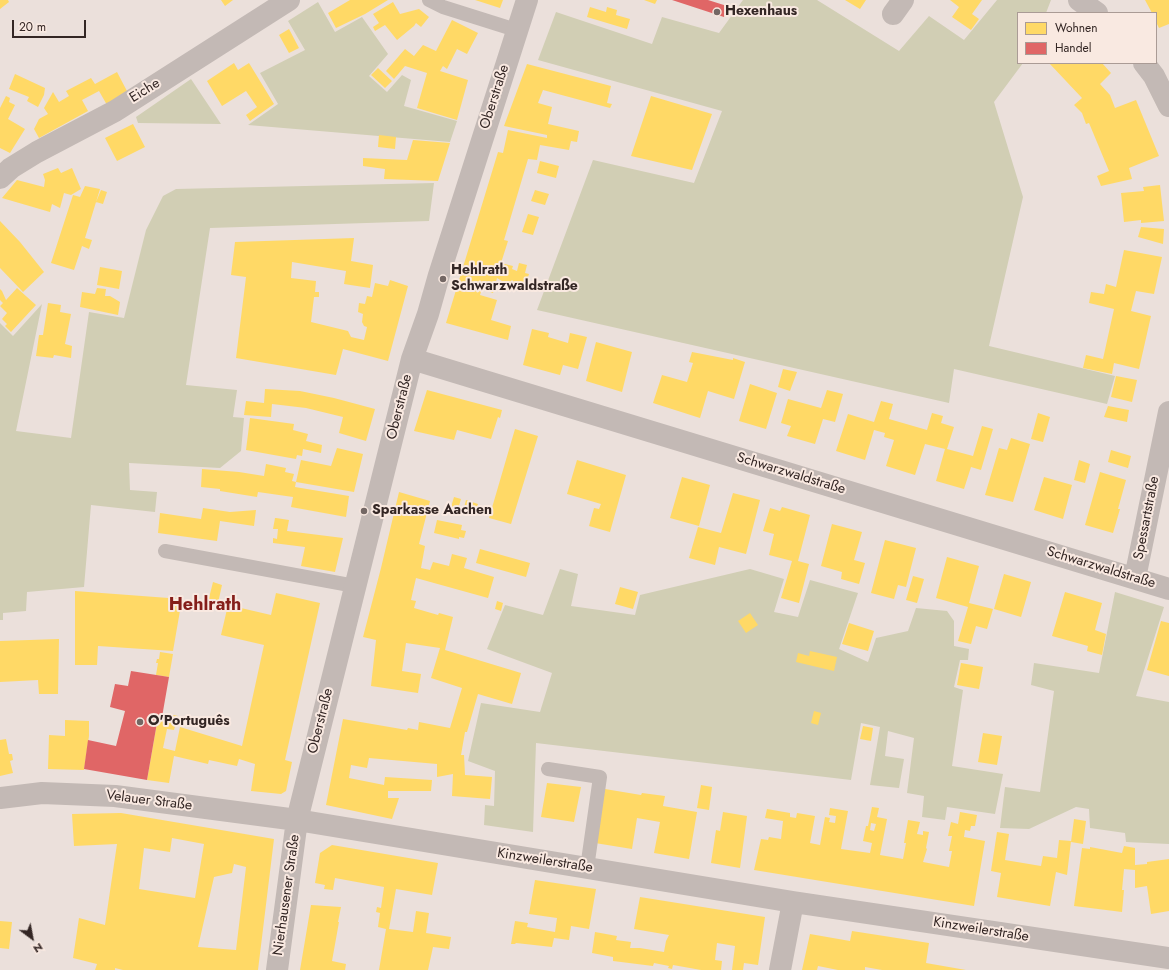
<!DOCTYPE html>
<meta charset="utf-8">
<style>
body{margin:0}
#map{position:relative;width:1169px;height:970px;overflow:hidden;background:#ebe0db;font-family:Jost,sans-serif}
canvas{display:block}
.legend{position:absolute;left:1017px;top:12px;width:140px;height:52px;box-sizing:border-box;background:#f9e9e1;border:1px solid #aa9b95;margin:0;padding:5px 7px;list-style:none;font-size:12px;color:#332624}
.legend li{display:flex;align-items:center;gap:8px;height:20px}
.legend b{width:20px;border:1px solid #aa9b95}
.north{position:absolute;left:12px;top:918px;width:40px;height:40px;-webkit-text-stroke:3px #f9e9e1;paint-order:stroke;rotate:148deg;font-size:11px;font-weight:700;line-height:16px;text-align:center;color:#332624}
.north::after{content:'';display:block;margin:auto;width:14px;height:18px;background:#332624;clip-path:polygon(50% 0,100% 100%,50% 72%,0 100%)}
.scale{position:absolute;left:12px;top:20px;width:74px;height:18px;box-sizing:border-box;border:2px solid #332624;border-top:0;padding-left:5px;font-size:12px;line-height:14px;white-space:nowrap;color:#332624;-webkit-text-stroke:3px #f9e9e1;paint-order:stroke}
</style>
<div id="map">
<canvas width="1169" height="970"></canvas>
<ul class="legend">
<li><b style="height:11px;background:#ffd966"></b>Wohnen</li>
<li><b style="height:11px;background:#e06666"></b>Handel</li>
</ul>
<div class="north">N</div>
<div class="scale">20 m</div>
</div>
<script>
const ctx = document.querySelector('canvas').getContext('2d');
ctx.lineJoin = 'round';
function fillPath(path, color) { ctx.fillStyle = color; ctx.fill(path, 'evenodd'); }
const toPath = rows => new Path2D(rows.map(r => 'M' + r).join(''));
function trace(path, color, width, dash) { ctx.strokeStyle = color; ctx.lineWidth = width; ctx.lineCap = dash ? 'butt' : 'round'; ctx.setLineDash(dash || []); ctx.stroke(path); }
function write(font, color, halo, rows, align = 'center') {
  ctx.font = font + ' Jost,sans-serif'; ctx.lineWidth = 4; ctx.setLineDash([]); ctx.textBaseline = 'middle'; ctx.strokeStyle = halo; ctx.fillStyle = color; for (const [text, x, y, turn = 0] of rows) {
    ctx.save(); ctx.translate(x, y); ctx.rotate((+turn || 0) * Math.PI / 180); ctx.textAlign = isNaN(turn) ? turn : align; if (halo) ctx.strokeText(text, 0, 0); ctx.fillText(text, 0, 0); ctx.restore();
  }
}
fillPath(toPath([
 [743,0,817,0,899,51,929,16,964,40,997,0,1051,0,1046,13,1018,13,1018,63,1023,63,994,102,1023,197,989,346,1115,376,1107,404,954,369,949,403,537,310,593,160,694,183,722,111,538,60,556,12,652,44,662,17,719,33],
 [318,2,335,32,362,17,388,54,369,76,387,92,402,75,411,80,404,106,457,121,450,142,248,125,278,104,260,73,305,50,288,21],
 [191,79,221,124,138,123,136,117],
 [434,183,429,221,210,228,186,385,237,390,233,417,244,418,241,451,220,468,129,463,130,490,157,492,155,512,91,505,84,587,27,592,26,611,3,613,3,620,0,620,0,323,13,336,42,304,16,431,71,438,89,312,124,318,146,230,163,196,176,189],
 [560,569,578,574,571,606,635,615,640,595,750,569,784,579,774,612,798,617,810,580,858,593,839,649,868,662,876,638,908,631,916,608,947,611,954,621,954,646,969,649,968,660,960,660,954,687,963,690,952,766,1003,774,995,814,947,807,945,820,922,817,924,796,907,793,914,738,888,731,885,756,904,759,899,788,870,785,880,727,861,723,851,780,536,743,533,832,484,825,485,805,494,806,495,771,468,761,481,703,540,712,552,673,487,649,505,605,543,615],
 [1115,592,1164,607,1136,696,1169,702,1169,844,1126,842,1125,833,1090,828,1089,809,1076,807,1029,829,1000,828,1005,787,1040,792,1054,691,1031,685,1034,663,1099,673]
]), '#d1ceb4');
fillPath(toPath([
 [0,0,8,0,9,2,0,9],
 [221,0,233,0,225,6],
 [350,0,388,0,365,14,336,28,328,13],
 [475,0,503,0,500,8],
 [644,0,657,0,655,4],
 [845,0,866,0,860,9],
 [950,0,982,0,972,14,979,19,971,30,952,17,959,7],
 [1145,0,1169,0,1169,24,1159,28,1156,22,1156,13,1152,13],
 [393,2,400,14,419,9,429,17,421,27,416,23,414,26,397,40,385,25,375,31,373,27,379,23,373,14],
 [590,7,606,12,607,7,617,10,616,15,630,19,627,29,587,17],
 [452,20,478,33,467,54,457,49,447,69,443,66,440,71,468,80,457,120,417,108,427,73,405,66,394,79,386,71,405,49,414,56,423,45,436,51],
 [289,29,299,48,289,53,279,35],
 [234,63,238,70,249,63,274,104,250,121,246,115,257,107,246,91,222,106,207,81],
 [1049,63,1102,63,1111,73,1100,84,1110,95,1115,108,1136,100,1159,156,1129,168,1132,179,1101,186,1097,176,1109,171,1089,123,1086,124,1082,113,1074,105,1082,98],
 [527,64,611,86,607,103,612,104,610,108,543,90,538,103,552,107,548,124,579,131,577,142,571,141,569,150,540,145,537,160,528,159,504,240,508,241,501,263,513,266,512,269,517,271,519,263,527,265,525,273,529,274,526,283,531,284,529,289,502,281,497,278,493,293,482,289,480,295,497,300,491,320,511,326,508,340,446,323,498,152,503,153,508,130,547,138,547,135,504,126],
 [378,68,392,81,385,88,371,75],
 [117,72,128,93,107,105,99,91,82,100,88,111,39,138,34,129,39,119,48,114,44,108,53,92,59,102,69,96,66,91,91,78,95,84],
 [15,74,45,88,44,95,38,107,27,101,29,97,9,89],
 [6,96,10,98,9,102,15,105,8,119,25,129,10,153,0,148,0,108],
 [651,96,712,114,692,170,631,156],
 [133,124,145,147,117,161,105,138],
 [379,135,396,137,395,149,378,147],
 [413,140,450,143,438,181,384,179,385,169,363,166,363,158,407,160],
 [540,161,559,166,556,178,537,173],
 [58,168,61,173,72,168,81,189,71,195,64,193,60,208,52,204,50,212,2,198,17,180,44,187,45,180,43,174],
 [1160,185,1164,221,1141,223,1141,220,1124,222,1121,193,1144,191,1143,187],
 [85,186,100,189,85,238,92,240,89,249,82,246,74,270,51,263,73,195,80,197],
 [101,190,107,192,103,204,96,202],
 [535,190,549,194,545,205,531,201],
 [528,214,539,217,533,235,522,232],
 [0,221,20,242,44,272,23,292,0,268],
 [1141,227,1164,229,1163,244,1138,237],
 [354,238,351,261,373,265,370,288,344,284,346,271,292,262,291,278,316,281,315,292,319,292,319,297,314,297,311,322,348,331,351,337,364,340,367,327,364,326,362,322,363,314,358,312,359,303,365,304,367,296,372,297,375,283,388,286,390,280,408,286,388,361,343,349,336,375,236,358,246,277,231,275,235,242],
 [1124,250,1162,257,1154,294,1136,291,1131,311,1151,316,1139,369,1114,363,1112,374,1083,368,1086,355,1103,359,1114,309,1089,303,1091,292,1104,294,1106,284,1116,287],
 [100,267,122,271,119,289,97,285],
 [17,288,36,305,11,332,5,326,7,324,2,319,7,313,0,306,3,303,0,300,0,289,2,291,6,300],
 [97,288,106,289,105,296,110,296,120,302,118,315,80,307,82,292,95,294],
 [48,303,61,305,60,312,71,314,65,344,72,346,71,358,54,355,53,358,36,356,39,335,43,335],
 [532,329,549,333,548,337,568,343,570,333,587,337,578,369,563,365,560,375,523,365],
 [596,342,632,352,622,392,586,381],
 [692,352,733,360,733,358,745,362,734,399,708,391,700,418,653,403,662,375,687,382,693,363,689,362],
 [783,369,797,372,790,391,778,387],
 [1116,376,1137,380,1132,402,1111,397],
 [750,384,777,393,766,429,739,421],
 [265,389,300,391,334,398,375,409,366,441,339,433,343,417,306,408,272,404,271,417,244,415,246,401,264,403],
 [427,390,502,410,500,418,498,417,491,439,457,430,454,440,414,431],
 [827,390,843,394,835,422,823,419,815,444,787,436,791,426,781,423,788,399,821,408],
 [881,401,893,404,889,419,927,430,932,413,943,416,941,423,954,427,947,449,973,456,982,426,993,429,981,470,971,467,964,489,936,481,945,449,925,444,915,475,886,466,894,440,884,437,885,433,874,430,865,460,836,451,848,414,874,422],
 [1108,406,1129,410,1127,422,1104,417],
 [1038,413,1050,417,1043,442,1031,439],
 [250,418,294,424,293,430,308,434,306,441,322,445,321,453,303,449,302,456,297,455,296,459,246,450],
 [515,429,538,436,511,524,489,518],
 [1011,438,1030,444,1013,502,985,495,999,448,1007,450],
 [337,448,363,454,354,492,296,482,301,460,331,466],
 [1111,450,1131,456,1128,468,1108,462],
 [577,460,626,475,610,532,589,526,594,508,599,509,601,504,567,494],
 [1079,460,1090,464,1085,483,1074,480],
 [266,464,286,468,285,472,294,474,292,481,296,482,295,487,349,496,346,517,291,507,293,497,258,492,257,497,220,491,220,489,201,487,202,469,239,472,264,476],
 [1100,472,1126,480,1118,509,1120,509,1113,533,1085,525],
 [682,477,710,485,699,526,670,518],
 [1044,477,1072,485,1063,519,1034,510],
 [399,492,430,501,419,544,425,546,421,568,430,570,433,562,449,566,452,554,467,558,464,568,494,577,488,598,416,578,411,600,416,601,414,608,438,615,439,613,453,617,445,650,521,673,512,704,478,694,467,732,465,732,461,755,464,755,465,775,492,777,490,799,452,796,453,774,437,777,437,764,369,758,367,768,351,765,349,778,384,785,385,777,432,780,431,791,388,791,388,798,399,798,392,819,326,805,343,719,407,730,408,728,418,730,419,722,450,728,462,688,431,678,440,648,406,643,402,671,421,674,418,693,371,686,376,640,363,637,381,568],
 [733,493,760,500,746,554,719,547,715,565,689,558,698,527,721,533],
 [454,497,461,499,458,509,451,507],
 [466,500,478,504,475,514,463,511],
 [782,507,810,515,798,561,809,564,799,603,781,598,792,561,769,555,774,534,763,531,770,508,780,511],
 [203,508,230,512,256,510,254,526,220,521,217,541,158,533,160,513,201,519],
 [275,518,276,518,289,520,287,531,343,538,335,572,301,566,305,547,273,543,273,538,277,539,278,529,273,529],
 [437,520,462,525,461,530,466,531,464,538,459,537,459,539,434,533],
 [832,524,862,532,854,560,865,563,859,584,841,579,842,572,821,566],
 [885,540,916,548,906,587,898,585,894,599,871,593],
 [480,549,530,563,526,577,476,563],
 [947,557,979,566,969,603,993,609,987,629,976,626,971,644,958,641,968,607,936,598],
 [1004,574,1031,582,1021,617,994,609],
 [913,576,924,579,917,603,906,600],
 [213,582,222,585,218,603,208,602],
 [620,587,638,592,633,609,615,604],
 [75,591,182,599,173,651,98,646,97,665,75,665],
 [1065,592,1102,603,1095,630,1106,634,1102,655,1087,651,1088,646,1052,636],
 [276,593,320,603,285,760,292,762,286,791,281,794,251,791,255,764,239,759,237,766,209,760,208,764,174,756,169,783,147,780,158,717,172,719,173,715,178,716,174,730,167,729,163,748,175,751,180,727,242,746,264,645,221,635,228,605,271,615],
 [497,601,503,603,501,611,495,609],
 [750,613,758,625,746,633,738,621],
 [1161,621,1169,623,1169,676,1147,670],
 [849,623,874,631,868,651,842,644],
 [59,639,58,694,39,694,38,680,0,682,0,641],
 [810,651,837,657,834,671,796,662,798,653,809,656],
 [160,652,173,654,169,677,156,675,158,663,156,663,157,659,159,659],
 [961,663,983,667,979,689,957,685],
 [814,711,821,713,818,725,811,723],
 [65,720,89,721,89,736,84,770,48,769,49,735,65,736],
 [863,726,873,728,871,741,860,739],
 [983,733,1002,736,997,765,978,762],
 [6,739,9,754,12,754,13,760,10,761,13,773,0,776,0,740],
 [547,783,581,787,574,822,541,817],
 [701,785,712,787,709,810,697,808],
 [605,789,641,795,642,793,665,796,663,806,697,812,689,859,654,853,660,822,637,818,632,849,595,843],
 [872,807,879,808,877,817,887,819,880,855,903,859,906,843,904,843,908,820,920,822,917,834,923,835,923,831,929,832,926,848,927,849,923,862,949,867,952,851,949,851,952,836,948,836,951,822,958,824,960,812,977,815,975,826,971,826,970,831,965,830,964,837,985,841,974,906,754,870,761,839,768,840,769,837,781,839,783,821,765,818,767,809,790,813,790,817,796,818,797,813,815,816,810,843,820,845,825,817,830,818,829,822,835,823,836,816,829,815,830,808,848,811,841,849,870,853,872,843,863,841,866,826,868,826],
 [871,823,876,824,874,831,870,830],
 [723,812,747,816,740,868,711,863,716,830,720,831],
 [121,813,274,839,258,970,123,970,115,968,115,970,95,970,97,964,73,958,79,918,105,925,117,844,74,846,72,814],
 [172,838,204,844,195,898,139,889,144,848,170,852],
 [234,864,246,867,236,950,198,947,214,877,232,873],
 [1074,819,1086,821,1083,844,1071,842],
 [997,832,1009,834,1005,860,1041,866,1043,856,1057,858,1059,840,1071,841,1067,875,1056,872,1050,906,997,897,1001,873,991,871],
 [332,845,438,863,432,895,396,889,389,929,413,932,416,911,429,913,426,933,451,937,449,949,433,947,428,970,379,970,386,929,378,927,380,913,376,912,377,907,381,908,384,887,335,878,333,890,324,889,325,885,315,883,320,853],
 [1124,846,1135,848,1135,865,1147,864,1147,862,1169,859,1169,911,1151,914,1147,886,1135,888,1135,870,1124,869,1122,890,1124,890,1122,912,1074,906,1082,848,1090,849,1090,847,1122,853],
 [535,880,596,889,589,929,571,926,569,940,554,938,552,947,516,943,515,944,511,944,515,921,528,923,527,927,555,932,557,918,529,914],
 [640,897,765,917,758,965,744,963,743,970,732,970,735,946,717,943,715,960,722,961,721,970,701,970,673,965,672,969,668,968,669,966,654,963,653,966,613,961,613,957,592,953,595,932,617,936,616,940,631,942,630,948,640,948,664,952,666,941,669,935,634,929],
 [311,905,341,907,338,922,339,922,332,961,346,964,345,970,300,970],
 [0,921,12,922,9,949,0,948],
 [852,931,929,943,926,963,966,970,882,970,865,967,865,970,838,970,818,966,817,970,802,970,810,934,850,941]
]), '#ffd966');
fillPath(toPath([
 [672,0,708,0,727,6,724,17],
 [131,671,169,677,162,717,158,717,147,780,84,769,88,740,116,746,125,711,110,707,115,684,128,686]
]), '#e06666');
trace(toPath([
 [429,0,443,7,516,30],
 [165,551,355,586],
 [548,769,600,777,587,868]
]), '#c3b9b5', 14);
trace(toPath([
 [1079,0,1097,13],
 [893,14,903,0],
 [1144,63,1154,76,1169,106],
 [0,178,11,168,37,152,115,111,289,0],
 [412,359,1169,589],
 [1135,578,1169,412],
 [0,798,42,793,115,796,297,820,793,902,1169,958],
 [277,970,297,820,412,359,428,314,439,275,527,0],
 [780,970,793,902]
]), '#c3b9b5', 22);
for (const [x, y, r, color] of [
 [717,12,4,"#736764"],
 [443,279,4,"#736764"],
 [364,511,4,"#736764"],
 [140,722,4,"#736764"]
]) { const dot = new Path2D(); dot.arc(x, y, r, 0, 2 * Math.PI); ctx.fillStyle = color; ctx.fill(dot); trace(dot, '#f9e9e1', 1.5); }
write('bold 14px', '#332624', '#f9e9e1', [
 ["Hexenhaus",725,12],
 ["Hehlrath",451,271],
 ["Schwarzwaldstraße",451,287],
 ["Sparkasse Aachen",372,511],
 ["O'Português",148,722]
], 'left');
write('14px', '#332624', '#f9e9e1', [
 ["Eiche",145,91,-32],
 ["Oberstraße",495,97,-72],
 ["Oberstraße",400,407,-76],
 ["Schwarzwaldstraße",791,474,17],
 ["Spessartstraße",1147,518,-79],
 ["Schwarzwaldstraße",1101,568,17],
 ["Oberstraße",321,721,-76],
 ["Velauer Straße",149,801,7],
 ["Kinzweilerstraße",545,861,9],
 ["Nierhausener Straße",287,895,-82],
 ["Kinzweilerstraße",981,930,9]
]);
write('bold 18px', '#851e1a', '#f9e9e1', [
 ["Hehlrath",205,606]
]);
</script>
